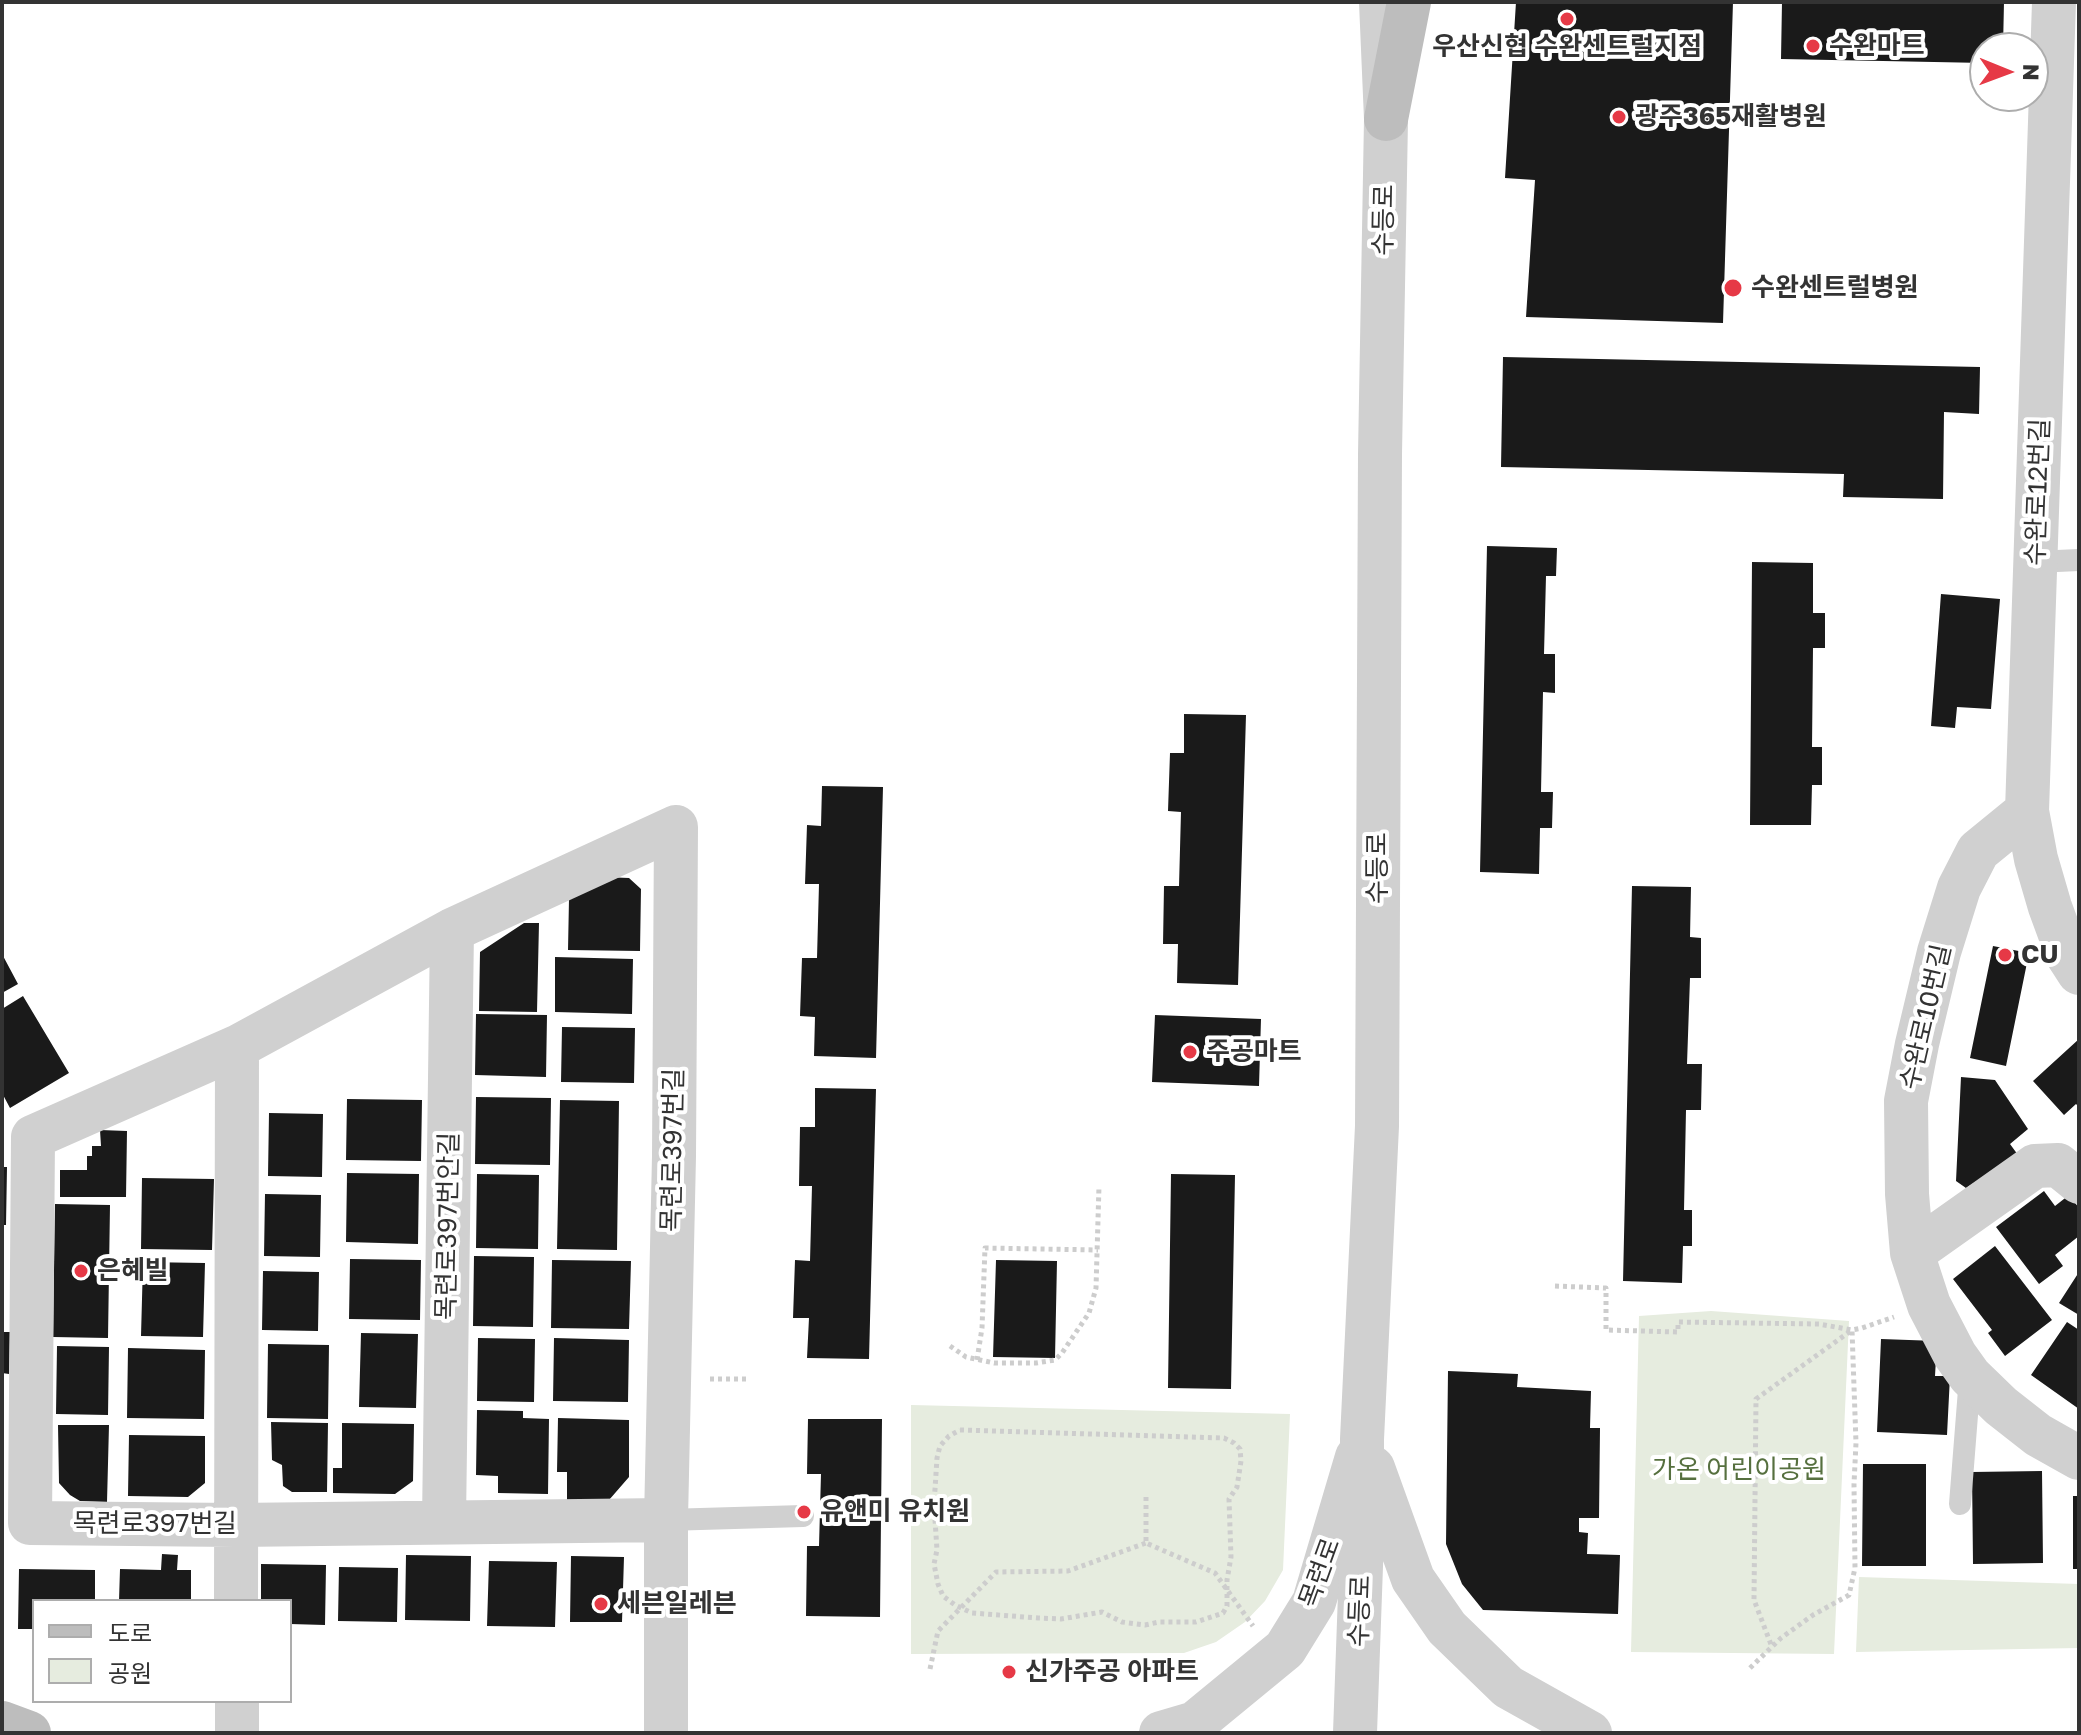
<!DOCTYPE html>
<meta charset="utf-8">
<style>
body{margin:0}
#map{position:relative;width:2081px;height:1735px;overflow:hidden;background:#fff;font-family:"Golos Text","Noto Sans KR",sans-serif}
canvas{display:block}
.frame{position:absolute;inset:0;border:4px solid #333;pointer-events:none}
.legend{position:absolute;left:32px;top:1599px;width:260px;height:104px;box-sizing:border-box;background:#fff;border:2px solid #adadad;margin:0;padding:10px 14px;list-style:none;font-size:24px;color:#333}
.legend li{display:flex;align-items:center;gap:16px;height:40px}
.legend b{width:40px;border:2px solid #adadad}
.north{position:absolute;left:1969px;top:32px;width:80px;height:80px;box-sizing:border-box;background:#fff;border:2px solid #adadad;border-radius:50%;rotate:91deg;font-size:22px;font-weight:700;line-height:32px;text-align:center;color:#333}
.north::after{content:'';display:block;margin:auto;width:28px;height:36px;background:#e63946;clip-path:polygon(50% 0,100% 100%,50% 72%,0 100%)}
</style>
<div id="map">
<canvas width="2081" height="1735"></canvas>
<div class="frame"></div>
<ul class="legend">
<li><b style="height:10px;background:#bdbdbd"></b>도로</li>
<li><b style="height:22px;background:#e6ecdf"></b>공원</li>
</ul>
<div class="north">N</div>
</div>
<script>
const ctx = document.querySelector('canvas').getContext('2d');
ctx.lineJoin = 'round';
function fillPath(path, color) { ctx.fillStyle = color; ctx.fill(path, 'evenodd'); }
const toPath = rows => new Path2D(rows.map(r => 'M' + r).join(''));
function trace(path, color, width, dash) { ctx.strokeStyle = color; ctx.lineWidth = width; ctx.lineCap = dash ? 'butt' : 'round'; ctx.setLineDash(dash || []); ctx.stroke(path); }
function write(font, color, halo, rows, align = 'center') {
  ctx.font = font + ' "Golos Text","Noto Sans KR",sans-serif'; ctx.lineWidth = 8; ctx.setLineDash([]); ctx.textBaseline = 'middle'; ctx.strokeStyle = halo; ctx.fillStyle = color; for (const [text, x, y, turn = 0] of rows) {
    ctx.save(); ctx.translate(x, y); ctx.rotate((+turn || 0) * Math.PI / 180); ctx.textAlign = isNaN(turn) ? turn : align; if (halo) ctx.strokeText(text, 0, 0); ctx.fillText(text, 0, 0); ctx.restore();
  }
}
fillPath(toPath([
 [1711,1311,1849,1321,1834,1654,1631,1652,1639,1316],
 [911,1405,1290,1414,1283,1570,1265,1601,1245,1622,1216,1642,1184,1653,911,1654],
 [1859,1577,2079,1584,2079,1648,1856,1652]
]), '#e6ecdf');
fillPath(toPath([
 [1516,2,1733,2,1723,323,1526,317,1535,180,1505,178],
 [1782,2,2004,2,2003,48,1985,48,1985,63,1781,59],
 [1503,357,1980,367,1979,414,1944,412,1943,499,1843,497,1844,474,1501,467],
 [1487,546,1557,548,1556,576,1546,576,1544,654,1555,654,1555,693,1543,692,1541,792,1553,792,1552,828,1540,828,1539,874,1480,872],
 [1752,562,1813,563,1813,613,1825,613,1825,648,1813,648,1812,747,1822,747,1822,785,1812,785,1811,825,1750,825],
 [1941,594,2000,599,1991,709,1957,707,1955,728,1931,726],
 [1184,714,1246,715,1238,985,1177,983,1178,944,1163,944,1164,886,1179,886,1181,812,1168,811,1170,753,1184,753],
 [822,786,883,787,876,1058,814,1056,815,1017,800,1016,802,958,817,958,819,884,805,884,807,825,821,826],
 [604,877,629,878,641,889,640,951,568,950,569,899],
 [1632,886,1691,887,1690,937,1701,938,1701,978,1690,978,1687,1064,1702,1064,1701,1110,1686,1110,1684,1210,1692,1210,1692,1246,1683,1246,1682,1283,1623,1281],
 [524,923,539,923,537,1012,479,1011,480,952],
 [1993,946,2029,953,2006,1066,1970,1058],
 [2,954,18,984,2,993],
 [555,957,633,959,632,1014,555,1012],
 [23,996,69,1073,10,1108,2,1093,2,1009],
 [476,1014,547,1015,546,1077,475,1075],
 [1155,1015,1261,1019,1259,1086,1152,1082],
 [562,1027,635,1028,634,1083,561,1082],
 [2079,1039,2079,1107,2076,1104,2064,1115,2033,1081],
 [1961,1077,1995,1080,2028,1129,2010,1144,2018,1155,1966,1188,1956,1181],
 [815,1088,876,1089,869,1359,807,1358,809,1318,793,1318,795,1260,810,1261,812,1186,799,1186,800,1127,815,1127],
 [476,1097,551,1098,550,1165,475,1164],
 [347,1099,422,1100,421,1161,346,1160],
 [560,1100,619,1101,617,1250,557,1249],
 [269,1113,323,1114,322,1177,268,1176],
 [100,1130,127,1131,126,1197,60,1197,60,1170,87,1170,87,1156,92,1156,92,1146,101,1146],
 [2,1167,7,1167,6,1225,2,1225],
 [347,1173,419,1174,418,1244,346,1242],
 [477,1174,539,1175,538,1249,476,1248],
 [1171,1174,1235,1175,1231,1389,1168,1388],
 [142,1178,214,1179,212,1250,141,1249],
 [2044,1191,2055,1206,2069,1195,2079,1208,2079,1236,2055,1255,2063,1266,2039,1284,1996,1227],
 [265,1194,321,1195,320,1257,264,1256],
 [55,1204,110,1205,108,1338,53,1337],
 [1995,1246,2052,1320,2005,1356,1988,1333,1992,1330,1953,1279],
 [474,1256,534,1257,533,1327,473,1326],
 [350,1259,421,1260,420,1320,349,1319],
 [552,1260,631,1261,629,1329,551,1328],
 [996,1260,1057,1261,1055,1358,993,1357],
 [143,1262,205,1263,203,1337,141,1336],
 [263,1271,319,1272,318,1331,262,1330],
 [2079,1272,2079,1315,2059,1303],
 [2067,1322,2079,1330,2079,1409,2031,1375],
 [2,1332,10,1332,9,1374,2,1373],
 [361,1333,418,1334,416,1408,359,1407],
 [478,1338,535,1339,534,1402,477,1401],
 [554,1338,629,1340,628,1402,553,1401],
 [1881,1339,1937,1341,1935,1376,1950,1376,1947,1435,1877,1432],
 [268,1344,329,1345,328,1419,267,1418],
 [57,1346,109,1347,108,1415,56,1414],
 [128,1348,205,1350,204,1419,127,1418],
 [1448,1371,1518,1374,1517,1387,1591,1391,1590,1428,1600,1428,1599,1518,1579,1518,1579,1532,1588,1533,1587,1554,1620,1555,1618,1614,1483,1610,1462,1584,1446,1544],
 [477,1410,523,1411,523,1418,549,1419,548,1494,498,1493,498,1476,476,1475],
 [558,1418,629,1420,629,1477,609,1500,567,1500,567,1472,557,1472],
 [808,1419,882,1419,880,1617,806,1616,807,1546,819,1546,821,1474,807,1474],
 [271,1422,328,1423,327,1492,292,1492,283,1486,282,1465,272,1460],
 [342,1423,414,1424,413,1481,395,1494,333,1493,333,1468,342,1468],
 [58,1425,109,1425,107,1502,80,1501,70,1495,59,1483],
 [129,1435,205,1436,205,1483,188,1497,128,1496],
 [1863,1464,1926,1464,1926,1566,1862,1566],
 [2042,1471,2043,1563,1973,1564,1972,1472],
 [2073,1496,2079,1496,2079,1569,2073,1569],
 [162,1554,178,1555,177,1570,191,1570,191,1601,119,1601,120,1569,161,1570],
 [406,1555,471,1556,470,1621,405,1620],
 [571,1556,624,1557,622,1622,570,1622],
 [489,1561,557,1562,555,1627,487,1626],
 [261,1564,326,1565,325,1625,290,1624,290,1601,261,1601],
 [339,1567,398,1568,397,1622,338,1621],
 [19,1569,95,1570,95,1601,34,1601,34,1629,18,1629]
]), '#1a1a1a');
trace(toPath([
 [1555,1286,1606,1288,1606,1330,1678,1332,1678,1322,1819,1324,1852,1330,1756,1399,1754,1600,1772,1647],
 [950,1346,966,1357,994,1363,1036,1363,1055,1360,1062,1353,1089,1313,1096,1288,1099,1186],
 [977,1360,982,1328,985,1248,1098,1250],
 [710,1379,748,1379],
 [960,1430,1224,1438,1234,1443,1240,1449,1241,1461,1237,1487,1229,1499,1231,1557,1227,1580,1227,1606,1223,1613,1196,1622,1159,1622,1145,1625,1122,1622,1102,1612,1061,1619,1038,1618,972,1613,955,1605,943,1596,938,1584,934,1564,937,1550,934,1505,937,1458,940,1446,949,1436,960,1430],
 [1146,1497,1146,1543,1215,1573,1253,1626],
 [1750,1668,1781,1638,1813,1615,1849,1595,1855,1568,1854,1484,1856,1443,1852,1330,1862,1328,1894,1317],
 [930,1669,938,1631,996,1572,1068,1571,1146,1543]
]), '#cdcdcd', 5, [4, 4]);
trace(toPath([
 [2035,562,2079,560],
 [1960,1504,1970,1377],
 [666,1520,803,1516]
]), '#d0d0d0', 22);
trace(toPath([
 [2054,2,2027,811,2036,859,2050,907,2068,956,2079,973],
 [2027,811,1978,851,1959,888,1939,952,1917,1044,1906,1101,1907,1194,1912,1253,1929,1305,1955,1355,1970,1376,2001,1406,2038,1435,2079,1458],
 [1912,1253,2035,1166,2058,1165,2079,1182],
 [666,1520,235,1525,30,1523,33,1137,237,1047,452,930,676,827,674,1156,666,1520,666,1733],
 [444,1521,452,930],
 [236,1601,237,1047],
 [237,1701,237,1733],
 [1161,1733,1195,1723,1285,1649,1314,1602,1357,1457]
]), '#d0d0d0', 44);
trace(toPath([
 [1373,1468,1413,1579,1447,1628,1508,1687,1590,1733],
 [1355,1733,1362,1538,1362,1439,1377,1126,1380,454,1386,119,1381,2]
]), '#d0d0d0', 44);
trace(toPath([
 [1386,119,1409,2],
 [2,1723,29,1733]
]), '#bdbdbd', 44);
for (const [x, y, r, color] of [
 [1567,19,8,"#e63946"],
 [1813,46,8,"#e63946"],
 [1619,117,8,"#e63946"],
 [1733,288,10,"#e63946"],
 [2005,955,8,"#e63946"],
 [1190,1052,8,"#e63946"],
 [81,1271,8,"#e63946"],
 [804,1512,8,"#e63946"],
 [601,1604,8,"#e63946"],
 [1009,1672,8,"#e63946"]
]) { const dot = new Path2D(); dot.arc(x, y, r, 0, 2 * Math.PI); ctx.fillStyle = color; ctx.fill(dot); trace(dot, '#fff', 3); }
write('bold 26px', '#333', '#fff', [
 ["수완마트",1829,46],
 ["우산신협 수완센트럴지점",1567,47,"center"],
 ["광주365재활병원",1635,117],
 ["수완센트럴병원",1751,288],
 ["CU",2021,955],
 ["주공마트",1206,1052],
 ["은혜빌",97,1271],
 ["유앤미 유치원",820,1512],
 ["세븐일레븐",617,1604],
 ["신가주공 아파트",1025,1672]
], 'left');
write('26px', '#333', '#fff', [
 ["수등로",1384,220,-89],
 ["수완로12번길",2038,492,-88],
 ["수등로",1378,868,-90],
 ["수완로10번길",1926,1017,-77],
 ["목련로397번길",673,1150,-89],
 ["목련로397번안길",448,1226,-89],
 ["목련로397번길",155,1524],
 ["목련로",1320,1573,-70],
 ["수등로",1360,1611,-88]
]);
write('26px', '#56703f', '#fff', [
 ["가온 어린이공원",1739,1470]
]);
</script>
